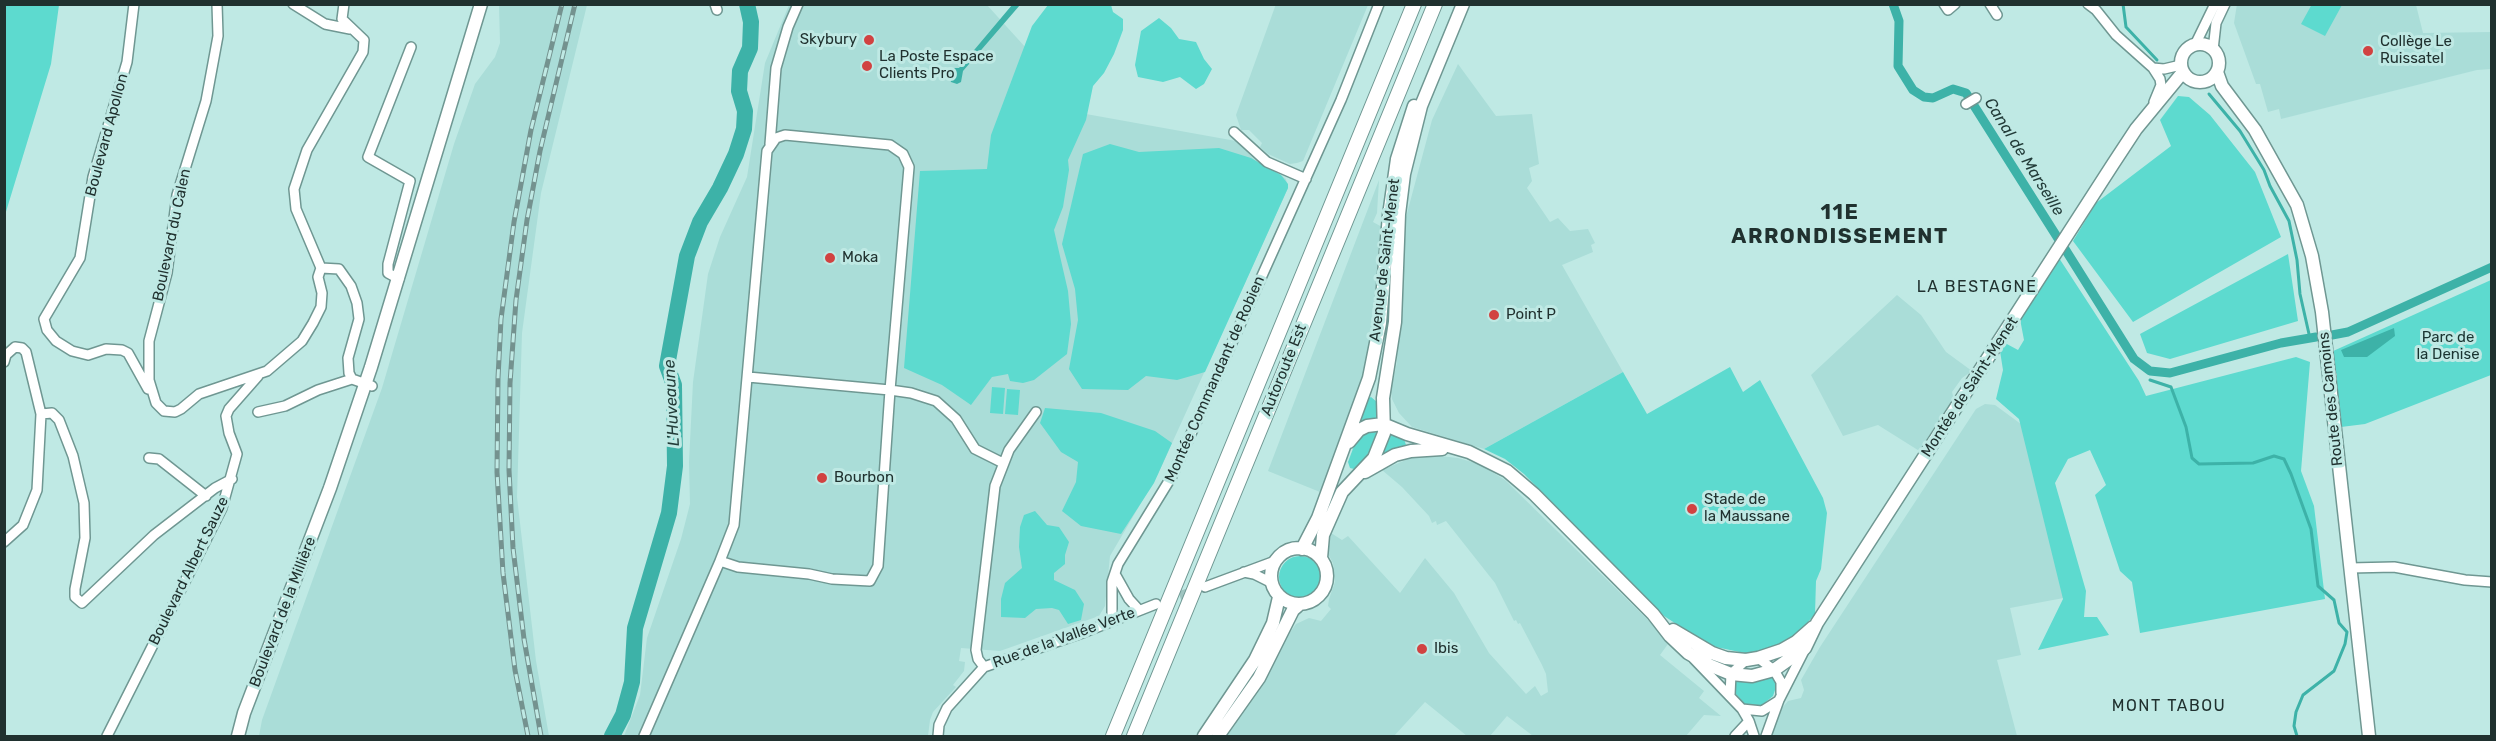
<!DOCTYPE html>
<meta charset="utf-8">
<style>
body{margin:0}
#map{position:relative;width:2496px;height:741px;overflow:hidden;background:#bfe9e4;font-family:Rubik,sans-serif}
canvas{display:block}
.frame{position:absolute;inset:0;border:6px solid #20312f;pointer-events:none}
</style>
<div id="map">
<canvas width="2496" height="741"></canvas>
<div class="frame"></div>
</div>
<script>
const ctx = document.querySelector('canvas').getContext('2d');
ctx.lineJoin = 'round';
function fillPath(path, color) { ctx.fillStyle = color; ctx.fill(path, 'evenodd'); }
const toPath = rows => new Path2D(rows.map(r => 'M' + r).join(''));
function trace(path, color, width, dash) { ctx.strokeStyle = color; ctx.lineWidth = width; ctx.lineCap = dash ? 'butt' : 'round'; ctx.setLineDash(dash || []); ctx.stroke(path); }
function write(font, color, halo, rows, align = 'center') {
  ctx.font = font + ' Rubik,sans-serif'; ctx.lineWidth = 6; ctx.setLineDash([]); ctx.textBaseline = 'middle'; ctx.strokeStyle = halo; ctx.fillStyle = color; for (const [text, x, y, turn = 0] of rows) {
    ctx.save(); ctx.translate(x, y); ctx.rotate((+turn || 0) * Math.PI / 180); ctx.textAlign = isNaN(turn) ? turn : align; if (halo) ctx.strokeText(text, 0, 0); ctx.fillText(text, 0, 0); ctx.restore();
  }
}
fillPath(toPath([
 [1276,4,1368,5,1303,161,1297,163,1290,164,1268,154,1260,147,1262,143,1249,130,1241,130,1236,115],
 [2237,4,2416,5,2423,33,2491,32,2491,69,2477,70,2281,119,2279,109,2268,112,2260,84,2256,84,2234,23],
 [499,5,587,5,541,193,522,333,517,497,536,661,549,736,259,736,262,720,382,388,454,144,475,84,495,57,500,43],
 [789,5,987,5,1086,114,1236,141,1260,165,1281,175,1286,179,1288,188,1158,474,1110,556,1105,606,1099,616,1000,651,961,648,959,661,965,662,964,671,953,685,956,687,933,712,930,720,928,736,624,736,640,695,647,638,681,539,690,504,689,462,693,382,708,274,720,237,747,177,765,63],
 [1458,64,1496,116,1532,114,1539,164,1529,168,1532,181,1527,188,1550,222,1558,218,1570,231,1588,229,1595,243,1591,245,1593,252,1562,265,1623,372,1484,449,1412,427,1399,413,1392,399,1391,391,1397,362,1402,232,1432,120],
 [1379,180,1377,213,1373,222,1382,227,1383,244,1365,373,1320,492,1268,471],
 [1897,295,1921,315,1946,352,1972,371,1962,378,1952,392,1954,400,1921,452,1878,425,1843,436,1811,375],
 [1985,404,1995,405,2025,427,2069,597,2010,608,2021,655,1997,660,2017,736,1772,736,1774,725,1782,708,1788,701,1801,698,1804,690,1801,680,1820,647,1976,409],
 [1431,455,1458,458,1479,464,1505,480,1651,623,1668,644,1660,655,1704,691,1699,698,1721,716,1704,715,1686,736,1533,736,1507,716,1490,736,1467,736,1425,702,1394,736,1227,736,1264,684,1286,638,1296,624,1309,618,1321,621,1331,609,1328,606,1329,599,1335,582,1333,563,1327,552,1331,533,1342,540,1348,536,1400,593,1425,558,1454,593,1489,653,1526,694,1535,686,1541,696,1548,692,1546,674,1542,665,1520,623,1518,624,1516,620,1514,621,1495,583,1446,521,1437,525,1436,521,1432,523,1429,516,1402,487,1382,470,1413,457]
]), '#aaddd8');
fillPath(toPath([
 [5,4,59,5,51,64,5,215],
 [2312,4,2342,5,2325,36,2301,24],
 [1048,5,1111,5,1113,12,1123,19,1123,30,1114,54,1104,73,1093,86,1086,120,1068,160,1069,170,1063,207,1054,230,1068,291,1071,324,1067,354,1034,380,1023,383,1010,381,1008,374,992,377,971,405,942,385,904,368,920,171,987,169,991,135,1032,26],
 [1159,18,1171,28,1179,39,1196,42,1204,59,1212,69,1204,84,1196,89,1180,77,1163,82,1138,77,1135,65,1141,31],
 [2178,96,2189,97,2210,115,2255,172,2281,237,2133,322,2073,241,2096,203,2171,146,2160,120],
 [1110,144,1139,152,1219,148,1251,158,1281,175,1288,184,1288,188,1205,372,1177,380,1146,376,1128,390,1082,389,1069,369,1078,320,1075,289,1062,244,1083,154],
 [2288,254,2298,321,2170,359,2147,353,2140,334],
 [2059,258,2139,381,2146,396,2296,357,2310,362,2301,471,2314,506,2325,599,2140,633,2132,582,2120,571,2095,495,2106,485,2090,450,2068,459,2055,483,2086,591,2084,617,2097,617,2109,635,2038,650,2063,599,2019,419,1996,399,2003,370,2000,351,2005,343,2018,350,2024,340,2020,319],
 [2491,280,2491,375,2365,424,2341,427,2336,382,2337,374,2334,371,2331,352],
 [1730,367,1743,392,1760,380,1823,498,1827,513,1821,569,1816,581,1815,614,1798,633,1782,645,1749,654,1716,647,1701,640,1664,616,1524,474,1505,459,1484,449,1623,372,1647,414],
 [992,387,1005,388,1003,414,990,413],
 [1007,389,1020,390,1018,415,1005,414],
 [1371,397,1377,402,1379,419,1359,424,1367,399],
 [1045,408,1101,413,1155,431,1172,443,1154,483,1121,534,1081,526,1062,511,1076,482,1078,462,1061,452,1040,423],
 [1369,430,1380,430,1373,450,1362,463,1354,469,1350,468,1348,462,1354,446,1359,438],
 [1390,433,1404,439,1406,445,1384,455,1382,453],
 [1035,511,1047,525,1059,527,1069,542,1065,555,1065,564,1054,573,1054,580,1075,590,1084,604,1081,620,1068,624,1059,610,1052,608,1036,609,1025,618,1001,617,1001,599,1005,583,1022,568,1019,547,1020,527,1024,515],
 '1279 577a21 21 0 1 1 42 0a21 21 0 1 1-42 0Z',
 [1772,677,1775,680,1776,687,1773,696,1762,705,1754,707,1745,704,1734,692,1736,680]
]), '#5ddacf');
fillPath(toPath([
 [1012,5,1020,5,963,71,961,82,957,84,951,82,948,72,952,68,959,68],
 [2394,328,2395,336,2367,357,2344,357,2341,350]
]), '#3db2a8');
trace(toPath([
 [2123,4,2126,27,2157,60],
 [2209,94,2240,131,2264,170,2270,186,2289,221,2297,260,2300,294,2309,334],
 [2150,380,2171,387,2186,427,2192,458,2199,464,2253,463,2274,456,2284,459,2291,474,2311,529,2318,586,2334,600,2339,623,2347,632,2345,644,2334,671,2303,695,2296,712,2294,726,2297,736]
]), '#3db2a8', 3);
trace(toPath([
 [1893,4,1899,21,1898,66,1913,90,1924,97,1933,98,1953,89,1966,93,2059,240],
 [2065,249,2134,359,2150,371,2170,373,2281,343,2316,337],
 [2332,335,2348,332,2492,267]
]), '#3db2a8', 9);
trace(toPath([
 [612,736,623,715,632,682,635,628,669,513,675,466,674,385,667,366,687,256,700,222,720,188,736,154,744,129,745,111,739,91,740,71,750,48,751,22,747,4]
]), '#3db2a8', 16);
trace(toPath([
 [1167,600,1197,590]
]), '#9fc4c0', 9, [9, 4.5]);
const minor = toPath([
 [134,4,127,62,93,177,80,258,44,319,47,330,56,341,72,351,88,355,106,349,122,350,128,353,148,389],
 [217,4,218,36,206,101,177,195,167,273,149,341,149,380,156,403,164,411,175,412,181,409,199,394,267,371,302,341,313,323,321,307,322,293,318,277,321,268],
 [293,4,325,24,350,29],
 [715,4,717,10],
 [1944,4,1948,10,1955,4],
 [1990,4,1997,15],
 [2088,4,2096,10,2116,35,2153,68,2160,79,2161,85,2154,102],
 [2195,45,2215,4],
 [2213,50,2216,23,2225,4],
 [2153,68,2164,69,2181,65],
 [1966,104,1976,98],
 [1234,132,1267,162,1306,179],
 [785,135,890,145,903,154,909,167,890,390,878,566,870,581,832,579,809,574,738,567,720,561,734,525,767,151,776,138,785,135],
 [770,144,776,68,788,27,798,4],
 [321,268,296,209,294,189,307,150,363,52,364,40,342,19,344,4],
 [321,268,339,269,351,286,357,303,359,319,348,358,349,373,352,379,372,386],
 [399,279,388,273,388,264,410,181,368,157,411,47],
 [4,362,6,355,15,347,22,348,26,352,41,414,37,490,23,525,4,542],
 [748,377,890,390,911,393,936,401,956,419,975,449,1003,463],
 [258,412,285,406,318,390,352,379],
 [41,414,52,413,59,420,73,456,84,503,85,538,75,589,75,597,82,603,154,535,215,488,232,479],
 [149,458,159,459,206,496],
 [2350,568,2394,567,2465,580,2492,582],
 [1244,572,1254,574,1272,583],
 [1115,574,1129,599,1139,610],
 [1205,587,1275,561],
 [1112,621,1112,582,1118,564,1172,476,1341,100,1379,4],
 [1758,658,1774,670,1781,682,1781,693],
 [1694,659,1742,709,1749,721,1754,736],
 [984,667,978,659,976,650,995,486,1009,450,1036,412],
 [1730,695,1731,674,1746,660],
 [1742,709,1762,711,1778,701],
 [107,736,222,508,237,454,229,433,226,416,229,409,258,376],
 [644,736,720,561],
 [938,736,939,725,947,708,984,667,1085,632,1156,604],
 [1735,736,1749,721],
 [1766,736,1779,700,1805,649]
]);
const major = toPath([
 '2181 63a19 19 0 1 1 38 0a19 19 0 1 1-38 0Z',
 [2217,72,2222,86,2255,130,2297,205,2312,256,2322,312,2369,736],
 [1383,424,1407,434,1469,452,1507,471,1534,494,1653,614,1670,636,1688,653,1709,665,1731,674,1752,676,1774,670,1805,648,1817,623,2113,164,2136,129,2183,72],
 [1349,442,1359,430,1367,426,1383,424],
 [1365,472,1395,455,1411,451,1442,449],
 '1271 576a28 28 0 1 1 56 0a28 28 0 1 1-56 0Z',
 [1302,549,1318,518,1369,378,1380,323,1389,215,1397,159,1414,106],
 [1321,558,1323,535,1342,492,1374,458,1384,433,1383,398,1395,322,1399,214,1404,174,1421,106,1463,4],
 [1673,630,1712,653,1726,658,1746,660,1758,658,1782,650,1796,642,1813,627],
 [238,736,244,713,330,488,371,367,481,4],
 [1204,736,1255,660,1273,623,1279,597],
 [1218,736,1259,678,1293,610,1300,604]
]);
const highway = toPath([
 [1113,736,1414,4],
 [1134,736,1435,4]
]);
trace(minor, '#6f9792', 12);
trace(major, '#6f9792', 15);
trace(highway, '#6f9792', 16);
trace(minor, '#fff', 9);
trace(major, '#fff', 12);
trace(highway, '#fff', 14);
const rail = toPath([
 [528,736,515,670,503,573,497,472,498,378,501,319,514,222,531,130,562,4],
 [541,736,524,639,513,548,509,470,510,383,516,300,527,220,540,151,575,4]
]);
trace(rail, '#74928f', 5);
trace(rail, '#bfe9e4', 3, [9]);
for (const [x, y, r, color] of [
 [869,40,6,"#d14241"],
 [2368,51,6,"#d14241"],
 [867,66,6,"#d14241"],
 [830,258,6,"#d14241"],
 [1494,315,6,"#d14241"],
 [822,478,6,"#d14241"],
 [1692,509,6,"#d14241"],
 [1422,649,6,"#d14241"]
]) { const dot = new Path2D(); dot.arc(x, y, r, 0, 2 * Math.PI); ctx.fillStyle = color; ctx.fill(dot); trace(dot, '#bfe9e4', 2); }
write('15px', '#20312f', '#bfe9e4', [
 ["Skybury",857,40,"right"],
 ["Collège Le",2380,42],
 ["Ruissatel",2380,59],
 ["La Poste Espace",879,57],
 ["Clients Pro",879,74],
 ["Moka",842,258],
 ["Point P",1506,315],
 ["Bourbon",834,478],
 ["Stade de",1704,500],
 ["la Maussane",1704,517],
 ["Ibis",1434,649]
], 'left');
write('15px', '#20312f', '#bfe9e4', [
 ["Boulevard Apollon",107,135,-75],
 ["Boulevard du Calen",172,235,-78],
 ["Avenue de Saint-Menet",1385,260,-83],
 ["Autoroute Est",1284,370,-68],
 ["Montée Commandant de Robien",1215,379,-66],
 ["Montée de Saint-Menet",1970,387,-57],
 ["Route des Camoins",2331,399,-96],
 ["Boulevard Albert Sauze",189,571,-64],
 ["Boulevard de la Millière",283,612,-69],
 ["Rue de la Vallée Verte",1064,638,-20]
]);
write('15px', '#1a3431', '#bfe9e4', [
 ["Parc de",2448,338],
 ["la Denise",2448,355]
]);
write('italic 16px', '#233c39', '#bfe9e4', [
 ["Canal de Marseille",2024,157,58],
 ["L'Huveaune",672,403,-93]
]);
ctx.letterSpacing = '1.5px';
write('16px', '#20312f', '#bfe9e4', [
 ["LA BESTAGNE",1977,287],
 ["MONT TABOU",2169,706]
]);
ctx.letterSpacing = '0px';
ctx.letterSpacing = '1.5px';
write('bold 21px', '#20312f', '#bfe9e4', [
 ["11E",1840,213],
 ["ARRONDISSEMENT",1840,237]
]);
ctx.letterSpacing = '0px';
</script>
